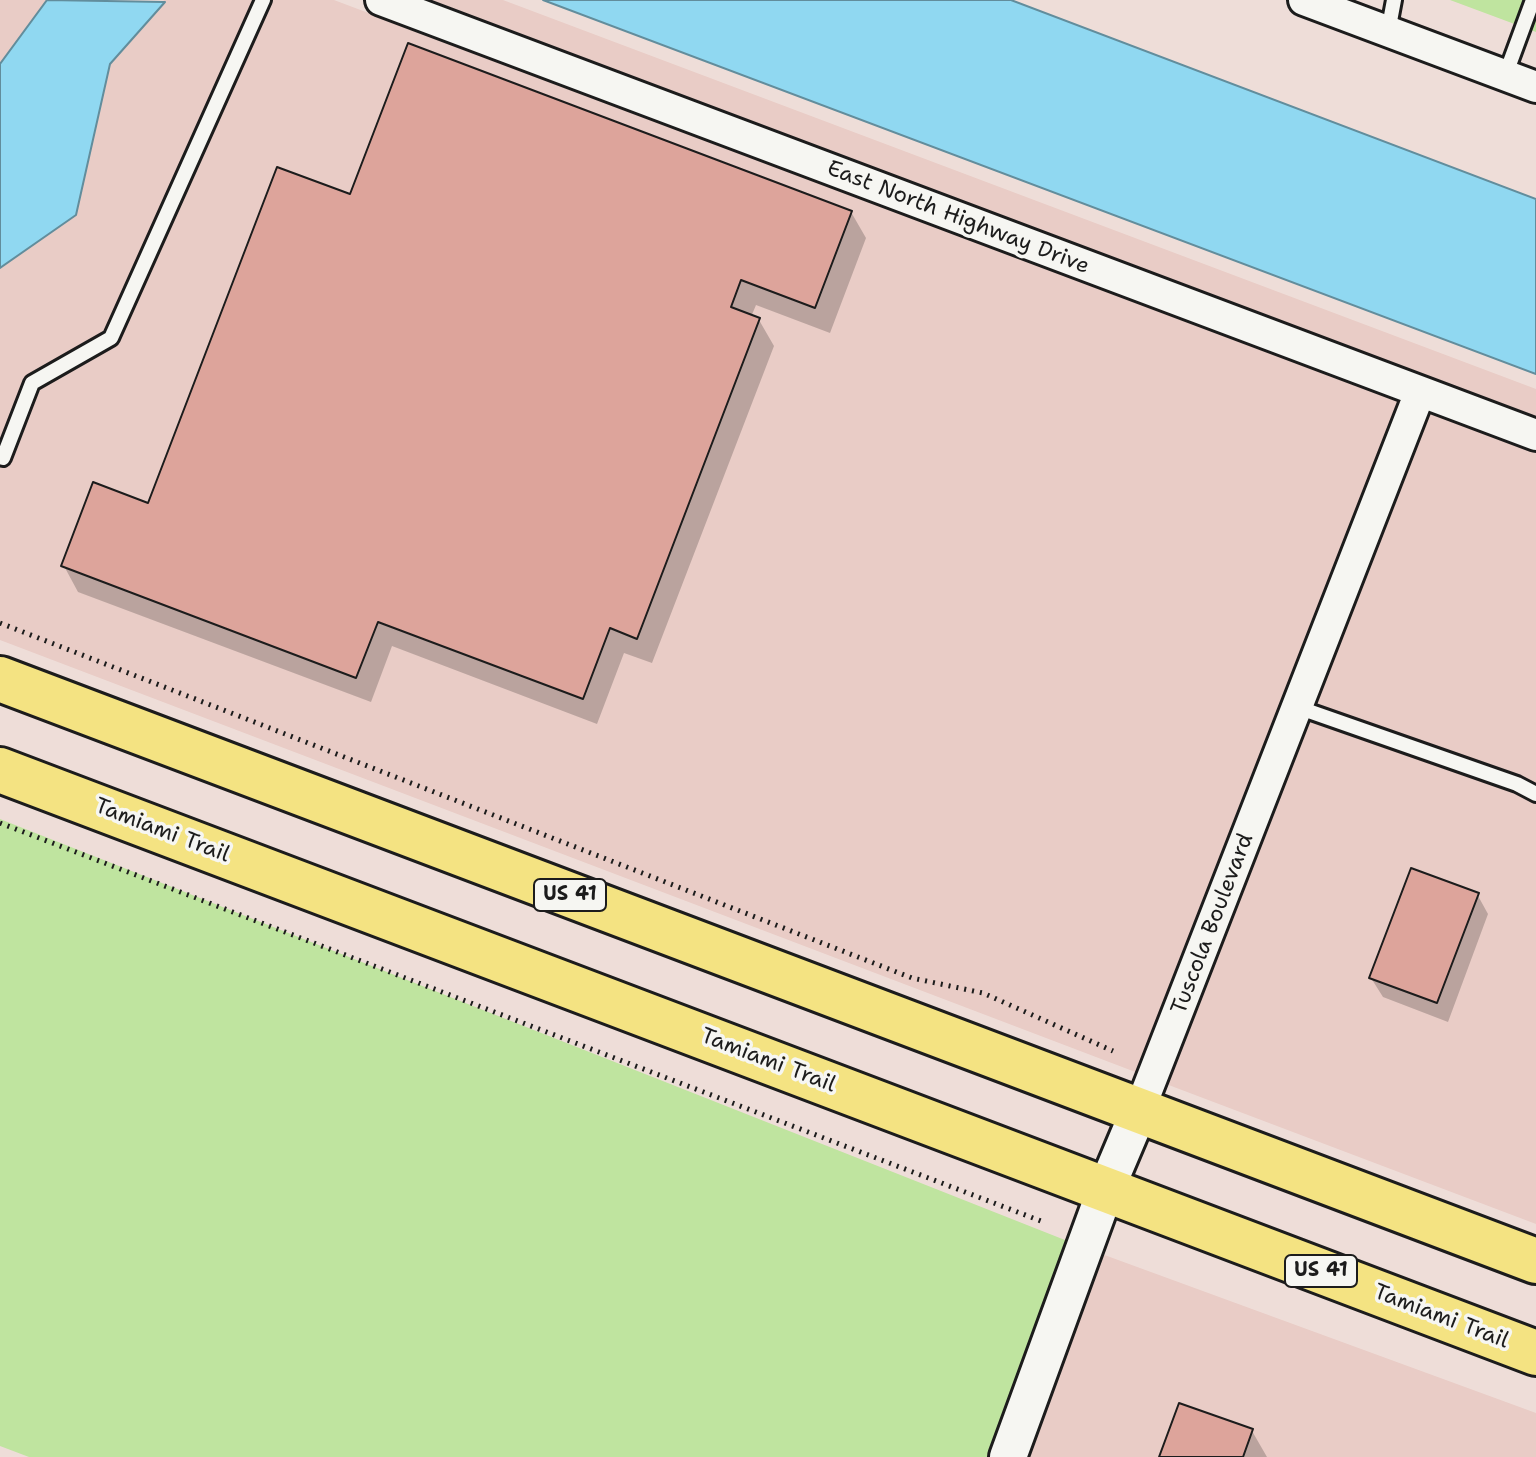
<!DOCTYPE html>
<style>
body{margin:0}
canvas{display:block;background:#eeddd8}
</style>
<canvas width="1536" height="1457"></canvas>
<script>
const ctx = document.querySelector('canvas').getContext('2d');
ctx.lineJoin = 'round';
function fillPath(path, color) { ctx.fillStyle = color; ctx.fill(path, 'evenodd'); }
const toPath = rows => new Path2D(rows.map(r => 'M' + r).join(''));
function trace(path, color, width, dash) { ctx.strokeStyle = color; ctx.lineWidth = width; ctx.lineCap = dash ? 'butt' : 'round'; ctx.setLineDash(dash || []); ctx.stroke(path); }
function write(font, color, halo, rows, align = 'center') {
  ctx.font = font + ' "Shantell Sans",sans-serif'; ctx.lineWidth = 7; ctx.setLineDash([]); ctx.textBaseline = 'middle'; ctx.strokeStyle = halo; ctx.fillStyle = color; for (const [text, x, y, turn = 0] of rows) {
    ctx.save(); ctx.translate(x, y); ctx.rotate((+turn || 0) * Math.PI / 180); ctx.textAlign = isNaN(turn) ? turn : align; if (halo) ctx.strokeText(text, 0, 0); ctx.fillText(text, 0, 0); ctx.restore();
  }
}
fillPath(toPath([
 [0,0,47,0,0,64],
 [163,0,334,0,1400,402,1138,1073,0,640,0,268,76,215,110,64,165,2],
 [428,0,503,0,1536,389,1536,417],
 [1428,412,1536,453,1536,1224,1166,1084],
 [1099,1253,1536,1413,1536,1457,1024,1457]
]), '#e9ccc6');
fillPath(toPath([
 [1450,0,1536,0,1536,32],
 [0,819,1070,1242,992,1457,29,1457,0,1446]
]), '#bfe49f');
const water = toPath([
 [47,0,165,2,110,64,76,215,0,268,0,64,47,0],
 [543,0,1011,0,1536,199,1536,374,543,0]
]);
fillPath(water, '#90d8f1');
trace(water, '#628d9c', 2);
fillPath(toPath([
 [351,197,851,212,866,238,830,333,756,305,751,317,759,320,774,346,652,663,624,653,597,724,392,646,371,702,78,592,64,566,149,505],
 [1477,894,1488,914,1448,1022,1383,997,1371,978],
 [1252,1431,1267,1457,1161,1457]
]), '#0003');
const building = toPath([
 [408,43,852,211,815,308,741,280,731,307,760,318,637,639,610,628,583,699,378,622,356,678,61,566,93,482,148,503,277,167,350,194,408,43],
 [1411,868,1479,893,1437,1003,1369,978,1411,868],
 [1179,1403,1253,1429,1243,1457,1159,1457,1179,1403]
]);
fillPath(building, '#dda49b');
trace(building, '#1c1c1c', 2);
const service = toPath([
 [1388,32,1394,0],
 [1505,76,1533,0],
 [3,458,32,383,111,338,263,0],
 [1297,707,1517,784,1536,794]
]);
const minor = toPath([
 [381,0,1536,435],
 [1304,0,1536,87],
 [1139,1111,1420,392]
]);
const tertiary = toPath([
 [1008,1457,1106,1189,1139,1111]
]);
const primary = toPath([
 [0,679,1536,1261],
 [0,770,1536,1353]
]);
trace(service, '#1c1c1c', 20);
trace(minor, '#1c1c1c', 36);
trace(tertiary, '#1c1c1c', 42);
trace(primary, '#1c1c1c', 50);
trace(toPath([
 [0,623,912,978,983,993,1113,1051],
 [0,823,1041,1221]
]), '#1c1c1c', 5, [2, 6]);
trace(service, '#f6f6f2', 14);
trace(minor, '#f6f6f2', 30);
trace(tertiary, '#f6f6f2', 36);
trace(primary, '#f4e382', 44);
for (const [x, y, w] of [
 [570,895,72],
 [1321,1271,72]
]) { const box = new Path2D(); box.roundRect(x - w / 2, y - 16, w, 32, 6); ctx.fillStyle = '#f6f6f2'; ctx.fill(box); trace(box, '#1c1c1c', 2); }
write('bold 20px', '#1c1c1c', null, [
 ["US 41",570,895],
 ["US 41",1321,1271]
]);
write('22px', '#1c1c1c', '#f6f6f2', [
 ["East North Highway Drive",958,218,21],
 ["Tamiami Trail",162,831,21],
 ["Tuscola Boulevard",1213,924,-69],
 ["Tamiami Trail",768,1061,21],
 ["Tamiami Trail",1441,1317,21]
]);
</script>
